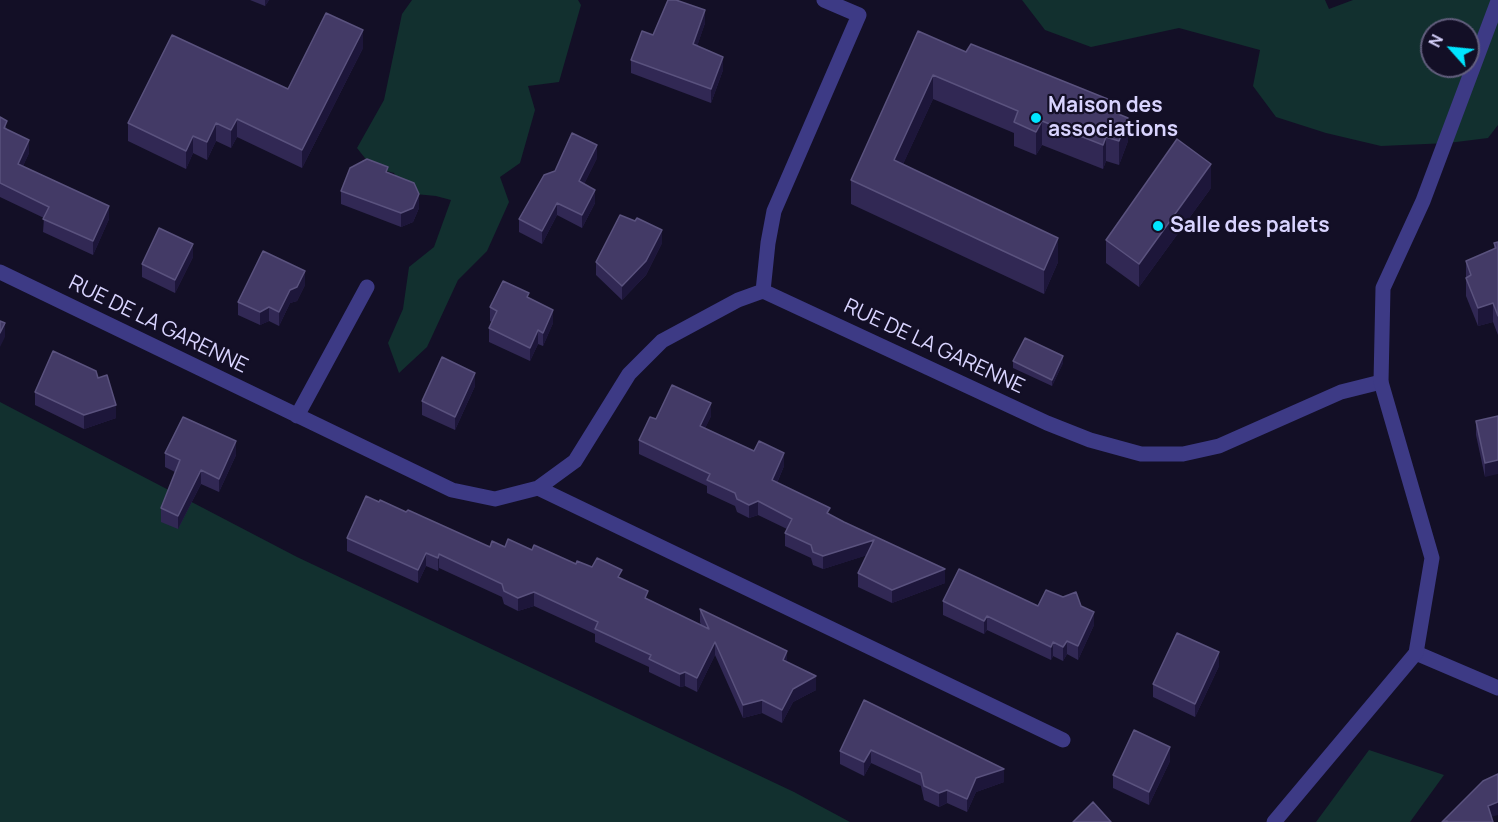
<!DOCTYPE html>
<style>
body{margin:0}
#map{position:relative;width:1498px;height:822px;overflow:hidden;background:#130f26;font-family:Manrope,sans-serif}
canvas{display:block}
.north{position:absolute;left:1420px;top:18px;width:60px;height:60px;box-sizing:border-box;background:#130f26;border:2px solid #625e7d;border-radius:50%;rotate:297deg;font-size:16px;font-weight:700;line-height:24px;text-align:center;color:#d9d4ff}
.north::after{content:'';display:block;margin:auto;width:21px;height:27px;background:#00e5ff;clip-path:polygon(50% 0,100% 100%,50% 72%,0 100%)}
</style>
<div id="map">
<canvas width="1498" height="822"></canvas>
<div class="north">N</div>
</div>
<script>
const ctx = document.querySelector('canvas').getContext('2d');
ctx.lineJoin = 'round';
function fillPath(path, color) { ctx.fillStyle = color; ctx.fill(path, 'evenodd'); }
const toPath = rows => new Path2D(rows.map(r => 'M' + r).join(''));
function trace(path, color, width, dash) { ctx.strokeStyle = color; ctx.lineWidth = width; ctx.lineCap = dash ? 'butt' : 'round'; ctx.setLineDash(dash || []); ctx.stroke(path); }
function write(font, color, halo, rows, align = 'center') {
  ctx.font = font + ' Manrope,sans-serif'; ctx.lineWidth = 4.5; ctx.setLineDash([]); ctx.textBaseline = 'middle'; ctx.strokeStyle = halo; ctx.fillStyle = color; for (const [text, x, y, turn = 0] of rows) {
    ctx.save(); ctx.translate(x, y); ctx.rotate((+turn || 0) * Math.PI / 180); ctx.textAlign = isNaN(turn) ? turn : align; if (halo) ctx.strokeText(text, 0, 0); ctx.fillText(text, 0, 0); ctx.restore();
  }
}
fillPath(toPath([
 [412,0,578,0,581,5,559,82,528,86,535,110,520,163,500,177,509,202,487,251,458,280,427,347,399,373,388,343,403,309,409,267,434,247,451,200,436,196,405,193,394,173,372,167,357,148,384,100,402,14],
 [1022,0,1325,0,1329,9,1353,0,1498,0,1498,125,1488,138,1448,143,1381,146,1326,133,1276,117,1253,86,1260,50,1179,28,1091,47,1045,30],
 [1432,30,1468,30,1468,66,1432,66],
 [0,402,297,557,794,792,850,822,0,822],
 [1369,750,1444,775,1410,822,1316,822]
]), '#12302f');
trace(toPath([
 [0,272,452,490,495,499,538,488,575,461,629,374,662,341,738,300,763,291,1047,423,1090,440,1141,454,1183,454,1219,446,1341,392,1381,382],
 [763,291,768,243,774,211,859,15,824,0],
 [297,416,367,287],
 [538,488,1063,740],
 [1416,653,1498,688]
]), '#3d3a85', 15);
trace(toPath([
 [1274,822,1416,653,1432,558,1381,382,1383,288,1423,201,1498,1]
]), '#3d3a85', 15);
fillPath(toPath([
 [250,0,269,0,265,6],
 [705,23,697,46,723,70,711,103,631,73,631,60,653,35],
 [918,31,966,52,1120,115,1128,141,1119,165,1106,161,1103,169,1042,145,1036,155,1014,146,1014,133,933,99,903,164,1058,262,1044,294,851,204,851,180],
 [363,48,302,168,237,137,231,148,216,141,207,160,193,153,186,169,128,141,128,123,288,89],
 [0,117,7,129,29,153,23,166,109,219,93,255,43,232,44,218,0,197],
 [597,158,584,184,595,203,582,228,557,215,542,244,519,232,519,219],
 [388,173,419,208,413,222,401,227,341,204,341,191],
 [1211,188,1139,287,1106,263,1106,240],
 [1498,242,1498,335,1493,322,1478,326,1466,296,1466,261,1494,249,1494,243],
 [662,243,646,275,622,300,596,275,596,262],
 [193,257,175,293,142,277,142,264],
 [305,285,297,301,290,303,279,326,269,321,260,325,238,315,238,302],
 [529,298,553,323,543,346,538,344,530,361,489,342,489,328,492,322,490,321,490,307],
 [1013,361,1063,363,1052,386,1013,368],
 [475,386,455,430,422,415,422,401],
 [35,392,116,418,84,429,35,405],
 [711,416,705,428,784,466,777,483,945,583,892,603,858,587,858,573,867,555,823,569,813,565,811,558,785,546,785,533,787,529,758,515,749,518,737,512,735,506,707,493,707,486,639,454,639,440,656,419],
 [1498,416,1485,477,1476,435,1476,421],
 [165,453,236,455,219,492,201,484,178,529,161,522,161,508,175,472,165,467],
 [379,502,406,512,490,547,505,547,532,550,622,579,648,599,701,625,700,622,700,609,787,662,816,690,793,702,782,723,762,713,743,718,715,655,697,692,685,686,680,687,649,672,649,667,595,642,595,634,534,606,518,611,504,604,502,597,439,568,438,571,426,566,418,583,347,551,347,538],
 [943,601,1038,606,1081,606,1094,625,1078,660,1067,654,1063,661,1053,656,1051,660,987,630,984,634,943,615],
 [1219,666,1195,717,1153,697,1153,684],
 [864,700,1004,782,976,792,967,812,947,803,939,807,924,800,921,786,871,763,864,776,840,764,840,751],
 [1170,761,1149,805,1113,788,1113,775]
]), '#312854');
fillPath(toPath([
 [265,0,269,0,265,6],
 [705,10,705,23,693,58,693,44],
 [363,30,363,48,302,168,302,150],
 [723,57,723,70,711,103,711,89],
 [933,75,933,99,894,184,894,160],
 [1120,104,1120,128,1116,113],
 [1128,118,1128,141,1119,165,1119,141],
 [237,119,237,137,231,148,231,130],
 [1042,121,1042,145,1036,155,1036,132],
 [216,123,216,141,207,160,207,142],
 [193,136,193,153,186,169,186,151],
 [1106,137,1106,161,1103,169,1103,145],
 [29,140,29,153,18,177,18,164],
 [597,145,597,158,579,194,579,181],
 [1211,164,1211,188,1139,287,1139,264],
 [595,190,595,203,582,228,582,215],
 [419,194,419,208,413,222,401,227,401,213],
 [557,203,557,215,542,244,542,231],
 [109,206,109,219,93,255,93,241],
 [662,230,662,243,646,275,622,300,622,286],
 [1058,238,1058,262,1044,294,1044,270],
 [193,244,193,257,175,293,175,280],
 [305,271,305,285,297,301,290,303,279,326,279,312,290,290],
 [1493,303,1493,322,1478,326,1478,308],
 [269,307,269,321,260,325,260,312],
 [553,310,553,323,543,346,543,333],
 [5,323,5,337,0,347,0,333],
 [538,330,538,344,530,361,530,348],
 [1063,356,1063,363,1052,386,1052,380],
 [475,373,475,386,455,430,455,417],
 [711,403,711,416,700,439,700,426],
 [116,405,116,418,84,429,84,415],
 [236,441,236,455,219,492,219,479],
 [784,453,784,466,772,494,772,480],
 [1498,460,1498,474,1485,477,1485,463],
 [201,470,201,484,178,529,178,516],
 [758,501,758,515,749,518,749,505],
 [874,540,874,553,823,569,823,556],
 [426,553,426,566,418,583,418,570],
 [439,554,439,568,438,571,438,558],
 [945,569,945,583,892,603,892,590],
 [534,592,534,606,518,611,518,598],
 [1094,612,1094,625,1078,660,1078,646],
 [987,616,987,630,984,634,984,621],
 [1067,641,1067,654,1063,661,1063,647],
 [715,642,715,655,697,692,697,678],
 [1053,642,1053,656,1051,660,1051,647],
 [787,651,787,665,783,660],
 [1219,652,1219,666,1195,717,1195,704],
 [685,672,685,686,680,687,680,674],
 [816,676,816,690,793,702,782,723,782,710,793,689],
 [762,700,762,713,743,718,743,705],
 [1170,747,1170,761,1149,805,1149,792],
 [871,750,871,763,864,776,864,762],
 [1004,769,1004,782,976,792,967,812,967,799,976,778],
 [947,790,947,803,939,807,939,793],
 [1498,802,1498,815,1488,818,1488,806]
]), '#1d163a');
const building = toPath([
 [668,0,676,0,705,10,693,44,723,57,711,89,631,60,642,31,653,35,668,0],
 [326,13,363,30,302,150,237,119,231,130,216,123,207,142,193,136,186,151,128,123,172,35,288,89,326,13],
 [918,31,966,52,971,44,1120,104,1116,113,1128,118,1119,141,1106,137,1103,145,1042,121,1036,132,1014,122,1018,111,933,75,894,160,1058,238,1044,270,851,180,918,31],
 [0,117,7,121,4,128,29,140,18,164,109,206,93,241,43,219,49,207,0,183,0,117],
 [572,133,597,145,579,181,595,190,582,215,557,203,542,231,519,219,544,175,555,171,572,133],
 [1177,139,1211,164,1139,264,1106,240,1177,139],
 [367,159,388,167,386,172,414,183,419,194,413,208,401,213,341,191,350,168,367,159],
 [620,215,635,221,637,218,662,230,646,261,622,286,596,262,620,215],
 [159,228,193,244,175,280,142,264,159,228],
 [1498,242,1498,316,1493,303,1478,308,1466,278,1471,275,1466,261,1496,248,1494,243,1498,242],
 [263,251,305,271,297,287,290,290,279,312,269,307,260,312,238,302,263,251],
 [503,281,529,293,527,297,553,310,543,333,538,330,530,348,489,328,497,311,490,307,503,281],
 [0,321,5,323,0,333,0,321],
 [1025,338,1063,356,1052,380,1013,361,1025,338],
 [53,351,96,371,98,378,107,375,116,405,84,415,35,392,53,351],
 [442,357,475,373,455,417,422,401,442,357],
 [672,385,711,403,700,426,754,451,759,441,784,453,772,480,830,508,827,513,844,522,945,569,892,590,858,573,874,540,823,556,813,552,811,545,785,533,792,519,758,501,749,505,737,499,735,493,707,480,710,474,639,440,650,417,656,419,672,385],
 [1498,416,1498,460,1485,463,1476,421,1498,416],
 [183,417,236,441,219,479,201,470,178,516,161,508,180,460,165,453,183,417],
 [366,496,379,502,380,500,406,512,408,510,490,547,492,541,505,547,508,539,532,550,534,545,576,564,577,561,592,567,597,558,622,570,618,577,648,591,645,598,709,629,700,609,787,651,783,660,816,676,793,689,782,710,762,700,743,705,715,642,697,678,685,672,680,674,649,659,651,655,595,629,598,622,534,592,518,598,504,591,502,584,439,554,438,558,426,553,418,570,347,538,366,496],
 [959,569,1038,606,1046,590,1063,597,1076,592,1081,606,1094,612,1078,646,1067,641,1063,647,1053,642,1051,647,987,616,984,621,943,601,959,569],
 [1177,633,1219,652,1195,704,1153,684,1177,633],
 [864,700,1004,769,976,778,967,799,947,790,939,793,924,786,921,773,871,750,864,762,840,751,864,700],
 [1134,730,1170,747,1149,792,1113,775,1134,730],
 [1498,774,1498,802,1488,806,1493,822,1448,822,1447,821,1442,822,1483,781,1498,774],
 [1093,802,1111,822,1073,822,1093,802]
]);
fillPath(building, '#433a66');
trace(building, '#5a527e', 1.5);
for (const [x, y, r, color] of [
 [1036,118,6,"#00e5ff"],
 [1158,226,6,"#00e5ff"]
]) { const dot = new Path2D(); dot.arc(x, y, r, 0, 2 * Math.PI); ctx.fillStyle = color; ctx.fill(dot); trace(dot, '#130f26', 2); }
write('bold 21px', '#d9d4ff', '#130f26', [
 ["Maison des",1048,106],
 ["associations",1048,130],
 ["Salle des palets",1170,226]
], 'left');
write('21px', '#d9d4ff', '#130f26', [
 ["RUE DE LA GARENNE",158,325,26],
 ["RUE DE LA GARENNE",934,347,25]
]);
</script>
